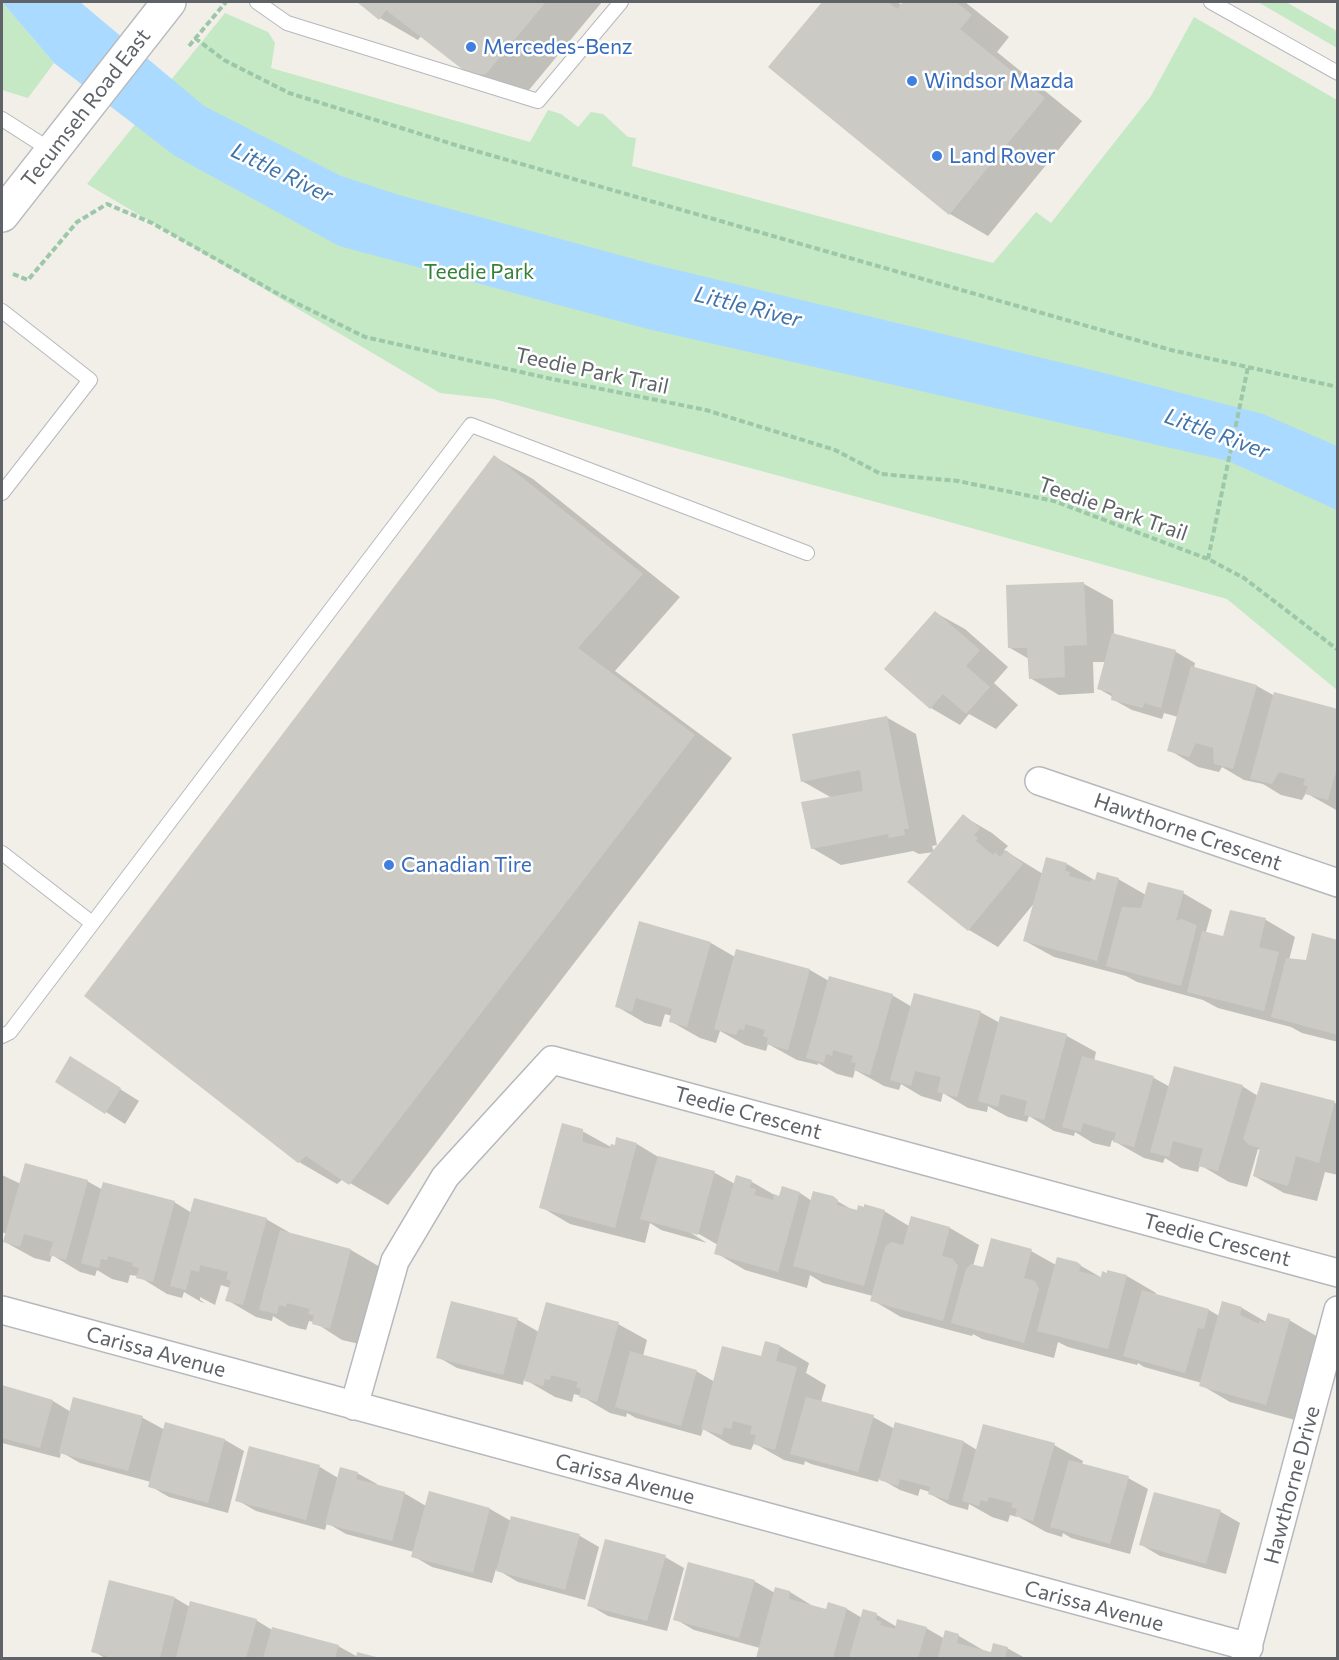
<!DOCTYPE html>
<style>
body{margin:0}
#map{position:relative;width:1339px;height:1660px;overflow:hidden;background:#f1efe8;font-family:Commissioner,sans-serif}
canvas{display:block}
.frame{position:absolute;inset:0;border:3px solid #5f6368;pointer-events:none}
</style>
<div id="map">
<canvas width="1339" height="1660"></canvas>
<div class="frame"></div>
</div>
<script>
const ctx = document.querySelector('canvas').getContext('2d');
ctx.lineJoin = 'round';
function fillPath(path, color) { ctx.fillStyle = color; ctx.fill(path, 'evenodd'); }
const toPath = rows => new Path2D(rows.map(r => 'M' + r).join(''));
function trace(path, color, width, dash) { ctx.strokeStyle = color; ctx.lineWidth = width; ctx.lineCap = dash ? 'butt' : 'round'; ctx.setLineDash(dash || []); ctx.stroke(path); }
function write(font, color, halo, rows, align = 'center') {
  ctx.font = font + ' Commissioner,sans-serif'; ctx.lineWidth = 5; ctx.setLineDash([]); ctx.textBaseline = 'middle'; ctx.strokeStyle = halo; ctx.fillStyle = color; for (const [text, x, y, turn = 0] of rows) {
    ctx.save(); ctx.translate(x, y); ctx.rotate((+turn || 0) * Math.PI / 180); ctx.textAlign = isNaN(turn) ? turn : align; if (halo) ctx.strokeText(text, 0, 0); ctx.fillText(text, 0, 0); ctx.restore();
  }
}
fillPath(toPath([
 [2,2,54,63,28,98,2,90],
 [1258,2,1286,2,1337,31,1337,48],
 [225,13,268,32,275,43,271,68,530,142,548,110,561,114,578,127,591,112,603,114,628,137,636,138,632,166,993,263,1036,212,1051,223,1151,96,1194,17,1337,100,1337,690,1227,599,928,516,494,399,440,393,87,184]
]), '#c5e8c5');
fillPath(toPath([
 [2,2,80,2,204,106,341,176,399,195,652,264,1092,370,1263,414,1337,446,1337,510,1228,461,648,329,339,246,175,156,54,63]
]), '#aadaff');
fillPath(toPath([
 [359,2,602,2,524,96,472,75,421,36,418,40,380,18],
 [823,2,897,2,902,5,905,2,965,2,1009,37,997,52,1082,121,988,236,950,214,770,67],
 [495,457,533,479,680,597,615,671,732,758,388,1205,343,1179,337,1184,299,1162],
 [1084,584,1113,600,1114,635,1176,652,1195,663,1194,668,1257,686,1275,696,1338,710,1338,811,1306,793,1302,800,1281,795,1263,784,1244,780,1222,767,1219,772,1198,767,1169,750,1178,717,1164,713,1162,719,1132,710,1112,699,1113,697,1099,689,1106,662,1093,662,1094,693,1059,695,1030,678,1029,659,1010,648],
 [936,613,965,629,1008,667,994,683,1018,705,996,729,969,714,960,725,931,708],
 [886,717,916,734,937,845,932,846,934,852,919,854,913,851,841,865,812,848,832,798,802,781],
 [963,816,992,833,1008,846,1004,850,1043,874,1067,864,1096,881,1118,879,1146,895,1183,893,1212,910,1206,932,1224,938,1231,911,1266,920,1295,937,1289,960,1307,961,1338,942,1338,1042,1302,1033,1291,1027,1218,1008,1203,1000,1137,982,1126,976,1054,957,1025,941,1036,901,998,947,969,930,910,882],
 [711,943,735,957,737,951,810,970,829,981,892,995,912,1007,980,1012,1000,1023,1001,1018,1067,1036,1096,1052,1094,1061,1154,1078,1170,1087,1242,1086,1258,1096,1262,1084,1335,1103,1338,1104,1338,1175,1325,1172,1317,1201,1284,1193,1254,1176,1261,1150,1258,1149,1247,1187,1229,1182,1200,1165,1198,1172,1181,1168,1165,1158,1163,1163,1144,1158,1112,1140,1110,1147,1093,1143,1075,1132,1074,1136,1054,1131,1029,1116,1027,1122,1008,1117,988,1106,987,1112,968,1108,943,1093,941,1102,921,1096,901,1084,899,1090,884,1086,855,1070,853,1078,837,1074,818,1063,818,1065,797,1060,768,1044,766,1051,745,1045,720,1031,716,1043,700,1038,670,1021,672,1016,665,1014,661,1027,645,1023,616,1006],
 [90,1070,139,1101,125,1124,106,1112],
 [582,1131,611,1147,616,1147,617,1139,637,1144,660,1158,715,1173,735,1184,737,1177,752,1182,778,1197,800,1193,812,1201,832,1198,856,1212,884,1211,909,1226,950,1228,979,1245,973,1266,984,1269,1031,1251,1056,1265,1076,1263,1102,1278,1127,1276,1156,1293,1155,1295,1209,1310,1219,1316,1242,1308,1266,1322,1289,1320,1318,1337,1295,1420,1230,1402,1201,1385,1202,1383,1144,1367,1138,1363,1137,1365,1068,1347,1058,1342,1054,1358,982,1339,973,1334,972,1336,901,1317,872,1300,873,1296,823,1283,810,1275,807,1288,745,1270,716,1253,718,1245,692,1230,691,1233,707,1243,661,1230,650,1223,645,1243,570,1224,541,1207],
 [2,1175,21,1184,87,1181,103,1190,174,1202,192,1213,266,1219,292,1234,351,1250,380,1267,359,1344,342,1340,314,1322,309,1321,306,1330,289,1326,273,1316,272,1321,256,1317,227,1300,230,1288,221,1285,215,1305,200,1297,200,1300,205,1303,201,1302,184,1292,182,1298,167,1294,138,1276,130,1275,128,1283,112,1279,97,1270,95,1276,80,1272,52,1255,50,1262,34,1258,5,1242,7,1234,2,1232],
 [452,1303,518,1320,539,1332,618,1324,647,1340,643,1356,696,1371,715,1382,762,1358,780,1346,809,1363,806,1373,826,1385,821,1402,873,1417,895,1429,896,1423,964,1442,977,1450,1054,1445,1083,1461,1082,1465,1128,1478,1148,1489,1130,1554,1071,1538,1063,1533,1062,1537,1046,1532,1017,1516,1017,1517,1010,1515,1008,1522,992,1517,969,1504,968,1510,950,1505,930,1494,930,1492,920,1489,918,1496,900,1490,879,1478,878,1482,811,1464,805,1461,804,1465,784,1460,754,1443,751,1450,731,1445,703,1429,701,1436,636,1418,627,1413,626,1417,610,1413,581,1396,574,1394,572,1402,555,1397,524,1379,523,1385,457,1368,438,1357],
 [2,1387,53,1401,71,1412,74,1399,143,1418,165,1430,225,1440,244,1451,228,1513,169,1497,150,1486,151,1482,80,1463,61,1452,60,1458,2,1443],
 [250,1448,320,1467,338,1478,357,1473,377,1484,376,1486,404,1493,426,1506,490,1509,511,1521,512,1518,580,1536,599,1547,585,1600,518,1582,496,1569,492,1583,432,1567,413,1556,414,1552,346,1534,327,1523,325,1530,256,1511,237,1500],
 [1155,1493,1221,1512,1240,1523,1226,1574,1160,1556,1140,1544],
 [665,1557,684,1568,667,1631,608,1616,589,1605],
 [754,1581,775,1593,776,1589,790,1592,816,1608,827,1610,847,1609,862,1618,877,1615,897,1627,926,1628,945,1639,947,1632,959,1636,988,1653,1007,1648,1025,1658,757,1658,760,1648,694,1630,675,1619],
 [175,1598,190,1607,256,1620,272,1630,338,1646,358,1657,359,1654,377,1658,105,1658,93,1651]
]), '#0003');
fillPath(toPath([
 [357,2,546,2,486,74,471,76,386,10,379,20],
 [822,2,888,2,897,9,903,2,956,2,972,15,960,29,1045,98,949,215,768,67],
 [494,455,643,574,578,648,695,735,349,1185,306,1156,298,1163,84,996],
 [1084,582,1087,645,1064,646,1065,677,1029,679,1027,648,1008,648,1006,585],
 [935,611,980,650,966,666,990,687,966,714,943,694,930,709,884,669],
 [1112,633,1176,650,1161,708,1144,703,1143,708,1111,700,1112,693,1097,689],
 [1191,666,1257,685,1233,769,1214,764,1213,748,1196,743,1189,757,1167,751],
 [1274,692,1338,709,1338,764,1328,800,1305,794,1308,786,1303,785,1305,779,1279,772,1272,784,1250,779],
 [887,716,909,829,904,829,905,835,889,838,888,834,811,849,801,802,863,791,860,770,801,782,792,734],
 [963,814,980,828,974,835,978,838,976,841,993,855,995,852,1000,857,1006,850,1023,864,968,931,907,882],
 [1046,857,1067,863,1065,871,1070,872,1069,876,1091,882,1091,879,1095,880,1097,872,1119,878,1097,961,1023,941],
 [1148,882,1184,891,1176,921,1181,919,1197,925,1181,986,1106,966,1122,907,1141,908],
 [1230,910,1266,918,1259,947,1279,952,1264,1011,1187,992,1202,931,1223,936],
 [639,921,711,942,687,1027,669,1022,672,1009,636,998,632,1012,615,1007],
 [1312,933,1338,940,1338,1035,1271,1017,1286,958,1306,960],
 [736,949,810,969,788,1050,766,1044,768,1038,763,1036,765,1030,745,1024,744,1030,739,1029,736,1035,714,1029],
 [829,976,893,994,870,1075,854,1070,856,1063,851,1062,853,1056,833,1050,832,1056,826,1054,824,1063,806,1058],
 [914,993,981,1011,957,1097,937,1092,941,1077,915,1071,911,1086,890,1080],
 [1000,1016,1067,1034,1044,1120,1024,1115,1027,1101,1001,1094,998,1107,978,1101],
 [70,1056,121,1088,105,1114,55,1082],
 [1082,1056,1154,1076,1134,1147,1113,1142,1116,1133,1083,1123,1081,1132,1062,1127],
 [1174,1066,1243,1085,1218,1171,1198,1166,1203,1149,1173,1141,1169,1157,1150,1152],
 [1261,1082,1335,1101,1319,1163,1296,1156,1288,1186,1253,1176,1260,1148,1249,1145,1243,1139],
 [562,1123,583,1129,583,1142,609,1149,611,1144,615,1145,616,1137,637,1143,615,1228,539,1208],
 [658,1156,715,1171,698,1235,640,1219],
 [25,1163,88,1180,66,1260,49,1255,53,1242,24,1234,20,1247,3,1242],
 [736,1175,752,1180,750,1188,756,1189,754,1195,773,1200,774,1194,779,1196,782,1186,800,1192,778,1272,714,1254],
 [103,1182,175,1201,153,1282,136,1278,139,1268,132,1266,133,1263,108,1256,107,1260,101,1259,99,1268,81,1263],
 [813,1191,833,1196,838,1200,837,1205,857,1210,858,1205,864,1207,864,1204,885,1210,864,1286,793,1266],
 [194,1198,267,1218,243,1305,225,1301,231,1281,226,1279,228,1272,200,1265,199,1272,191,1270,186,1290,170,1286],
 [911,1216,950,1227,942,1256,953,1259,958,1266,943,1321,870,1301,885,1247,891,1242,903,1245],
 [280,1230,351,1249,330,1329,312,1324,314,1315,308,1314,310,1309,287,1303,286,1307,279,1305,277,1314,259,1310],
 [991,1238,1032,1249,1024,1278,1035,1281,1039,1289,1024,1343,951,1323,966,1269,971,1264,983,1267],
 [1057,1257,1077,1262,1081,1265,1079,1271,1101,1277,1102,1271,1107,1273,1107,1270,1127,1275,1108,1349,1037,1331],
 [1142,1290,1209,1309,1204,1329,1198,1328,1185,1373,1123,1356],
 [451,1301,518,1318,503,1375,436,1358],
 [1222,1301,1242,1307,1240,1315,1259,1324,1259,1321,1265,1323,1268,1313,1290,1319,1266,1405,1199,1386],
 [546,1302,619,1322,597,1402,579,1397,581,1389,576,1387,578,1382,551,1375,550,1380,545,1379,543,1386,524,1381],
 [765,1341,780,1345,776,1361,797,1367,775,1450,753,1444,756,1435,750,1434,752,1426,733,1421,731,1429,724,1427,722,1435,701,1429,722,1346,761,1356],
 [630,1351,697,1370,681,1426,615,1407],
 [2,1385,53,1400,40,1448,2,1438],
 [73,1397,143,1416,128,1471,59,1453],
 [806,1397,874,1415,858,1472,790,1454],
 [165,1422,225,1439,208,1503,148,1487],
 [895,1422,964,1441,948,1500,928,1494,930,1487,900,1479,898,1486,879,1480],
 [983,1424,1055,1443,1033,1521,1015,1516,1017,1509,1011,1507,1013,1503,989,1497,987,1502,981,1500,979,1506,962,1501],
 [249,1446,320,1465,306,1520,235,1501],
 [1069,1460,1129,1476,1110,1544,1050,1527],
 [340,1467,358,1472,356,1479,405,1492,392,1541,325,1524],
 [429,1491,490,1508,473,1573,411,1557],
 [1154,1492,1221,1510,1206,1564,1139,1545],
 [511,1516,580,1534,565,1590,496,1571],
 [605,1539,666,1555,647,1621,587,1606],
 [688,1562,755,1580,739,1638,673,1620],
 [109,1580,175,1597,160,1658,107,1658,107,1656,91,1652],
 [775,1587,790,1591,789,1599,826,1609,828,1602,847,1608,833,1658,756,1658],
 [190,1601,257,1619,246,1658,176,1658],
 [863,1609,877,1613,876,1620,882,1622,880,1625,895,1629,897,1619,927,1627,918,1658,849,1658],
 [272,1627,339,1645,335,1658,263,1658],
 [945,1630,959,1634,957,1643,991,1652,993,1643,1008,1647,1005,1658,938,1658],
 [357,1652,380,1658,356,1658]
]), '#cccac5');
const service = toPath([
 [257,2,287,23,538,101,621,2],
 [1211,2,1338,73],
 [2,119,52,151],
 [2,311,90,380,2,493],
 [2,853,92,923],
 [2,1036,10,1032,471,425,807,553]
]);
const minor = toPath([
 [1039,781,1338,883],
 [2,1310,1249,1647],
 [354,1406,395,1261,445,1177,552,1060,1338,1273],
 [1245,1658,1338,1310]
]);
const secondary = toPath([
 [2,215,169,2]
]);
trace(service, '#b5b8bc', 16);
trace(minor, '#b5b8bc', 30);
trace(secondary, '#b6babf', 36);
trace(toPath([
 [195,38,224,60,289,93,462,147,1171,350,1338,387],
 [189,46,226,2],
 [13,274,28,280,77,222,107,204,152,223,280,295,365,337,552,379,706,410,835,450,881,474,958,481,1054,501,1208,559,1244,578,1338,650],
 [1208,559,1248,367]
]), '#9cc7a9', 4, [6, 3]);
trace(service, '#fff', 14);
trace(minor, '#fff', 27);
trace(secondary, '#fff', 33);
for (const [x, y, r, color] of [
 [471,47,6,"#3f7fe0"],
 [912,81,6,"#3f7fe0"],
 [937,156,6,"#3f7fe0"],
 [389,865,6,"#3f7fe0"]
]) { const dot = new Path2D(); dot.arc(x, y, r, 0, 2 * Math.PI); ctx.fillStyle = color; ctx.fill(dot); trace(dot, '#fff', 2); }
write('21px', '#366cbe', '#fff', [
 ["Mercedes-Benz",483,47],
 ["Windsor Mazda",924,81],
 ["Land Rover",949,156],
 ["Canadian Tire",401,865]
], 'left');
write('21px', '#5f6368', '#fff', [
 ["Tecumseh Road East",86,108,-52],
 ["Teedie Park Trail",592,371,12],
 ["Teedie Park Trail",1113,509,19],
 ["Hawthorne Crescent",1188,832,19],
 ["Teedie Crescent",748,1113,15],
 ["Teedie Crescent",1217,1240,15],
 ["Carissa Avenue",156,1352,15],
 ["Carissa Avenue",625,1479,15],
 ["Hawthorne Drive",1292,1485,-75],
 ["Carissa Avenue",1094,1606,15]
]);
write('21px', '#348238', '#fff', [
 ["Teedie Park",479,272]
]);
write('italic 22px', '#4174aa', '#fff', [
 ["Little River",282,173,26],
 ["Little River",748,307,14],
 ["Little River",1217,434,20]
]);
</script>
